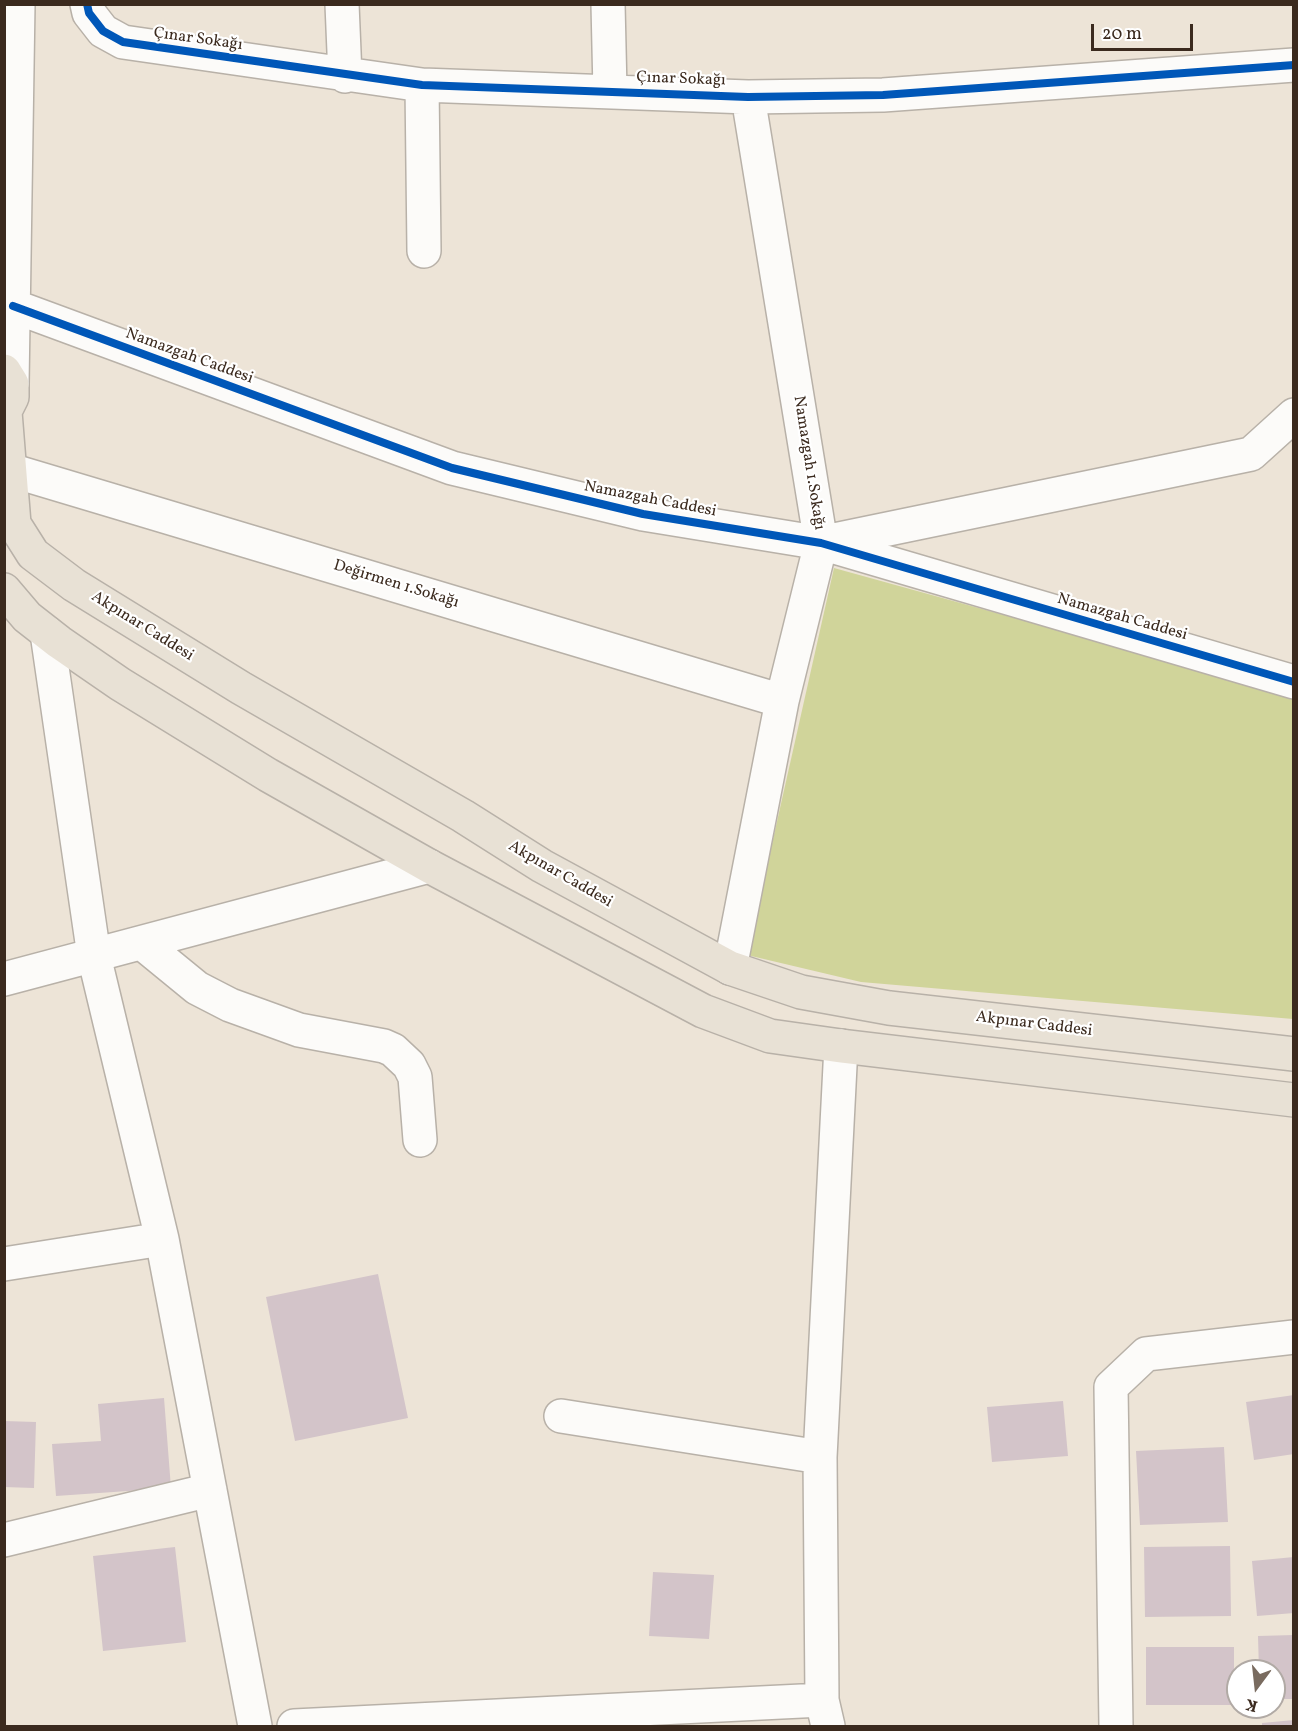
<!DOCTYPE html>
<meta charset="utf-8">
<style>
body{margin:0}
#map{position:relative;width:1298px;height:1731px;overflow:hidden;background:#ede4d7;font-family:Vollkorn,serif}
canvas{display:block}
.frame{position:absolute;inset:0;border:6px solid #3b2a1e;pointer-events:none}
.north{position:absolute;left:1226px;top:1659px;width:60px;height:60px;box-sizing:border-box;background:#fff;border:2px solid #b1aaa5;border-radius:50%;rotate:195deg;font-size:16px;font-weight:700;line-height:24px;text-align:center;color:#3b2a1e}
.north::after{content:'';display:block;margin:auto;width:21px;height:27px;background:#796b5f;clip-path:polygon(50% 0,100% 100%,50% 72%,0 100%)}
.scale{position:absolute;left:1091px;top:24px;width:102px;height:27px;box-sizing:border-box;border:3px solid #3b2a1e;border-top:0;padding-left:8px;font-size:18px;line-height:21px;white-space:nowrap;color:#3b2a1e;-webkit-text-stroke:4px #fff;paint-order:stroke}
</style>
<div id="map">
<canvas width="1298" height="1731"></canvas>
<div class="frame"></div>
<div class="north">K</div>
<div class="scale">20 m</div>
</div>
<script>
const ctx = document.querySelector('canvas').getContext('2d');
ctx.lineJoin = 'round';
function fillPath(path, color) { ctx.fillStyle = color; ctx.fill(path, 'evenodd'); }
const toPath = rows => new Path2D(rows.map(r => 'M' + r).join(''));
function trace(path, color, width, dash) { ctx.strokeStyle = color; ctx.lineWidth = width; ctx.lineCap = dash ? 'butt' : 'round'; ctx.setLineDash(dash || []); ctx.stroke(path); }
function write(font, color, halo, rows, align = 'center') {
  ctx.font = font + ' Vollkorn,serif'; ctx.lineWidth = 4.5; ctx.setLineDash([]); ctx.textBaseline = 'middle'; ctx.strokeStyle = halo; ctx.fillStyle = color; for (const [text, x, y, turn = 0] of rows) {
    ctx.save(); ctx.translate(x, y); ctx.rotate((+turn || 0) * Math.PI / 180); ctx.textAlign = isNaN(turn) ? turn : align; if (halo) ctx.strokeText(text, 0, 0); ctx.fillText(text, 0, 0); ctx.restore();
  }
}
fillPath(toPath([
 [834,568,1293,695,1293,1019,861,982,747,955]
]), '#d0d49a');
fillPath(toPath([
 [378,1274,408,1418,295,1441,266,1297],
 [1294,1395,1294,1454,1254,1460,1246,1402],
 [164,1398,171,1488,56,1496,52,1444,101,1441,98,1404],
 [1063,1401,1068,1456,992,1462,987,1407],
 [4,1421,36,1422,34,1488,4,1487],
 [1224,1447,1228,1522,1140,1525,1136,1451],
 [1230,1546,1231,1616,1145,1617,1144,1547],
 [175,1547,186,1642,103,1651,93,1556],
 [1294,1557,1294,1613,1257,1616,1252,1561],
 [653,1572,714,1575,709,1639,649,1636],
 [1294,1635,1294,1699,1274,1699,1274,1671,1259,1671,1258,1636],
 [1146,1647,1234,1647,1234,1705,1146,1705],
 [1294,1720,1294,1726,1262,1726,1262,1723]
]), '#d3c4c9');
const minor = toPath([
 [87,4,89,13,103,31,123,42,422,85,748,97,883,95,1294,65],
 [342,4,345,76],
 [608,4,610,91],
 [422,85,424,251],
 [13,306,452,468,643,514,821,543,1294,682],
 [12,384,18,4],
 [10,470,782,701],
 [825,542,1251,454,1294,415],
 [47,633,94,956,162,1239,255,1726],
 [142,943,197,988,230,1005,299,1030,384,1046,393,1050,409,1065,415,1077,420,1140],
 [730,968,782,701,821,543,748,97],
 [4,979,429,866],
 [4,1264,162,1239],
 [561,1416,820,1457],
 [4,1540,210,1490],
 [294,1726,822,1700],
 [828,1726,822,1700,820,1457,841,1046],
 [1116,1726,1111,1387,1146,1354,1294,1337]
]);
const major = toPath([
 [4,371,12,384,12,397,4,413],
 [5,412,14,524,33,554,74,585,241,688,463,816,542,866,730,968,801,992,889,1008,1294,1054],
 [4,590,27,617,59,642,120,684,268,775,429,866,703,1011,770,1036,841,1046,1294,1100]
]);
trace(minor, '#b8b1a8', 36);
trace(major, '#b8b1a8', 36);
trace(minor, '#fcfbf9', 33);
trace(major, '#e8e1d5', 33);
trace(toPath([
 [87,4,89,13,103,31,123,42,422,85,748,97,883,95,1294,65],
 [13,306,452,468,643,514,821,543,1294,682]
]), '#0057b8', 8);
write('16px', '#3b2a1e', '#fff', [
 ["Çınar Sokağı",198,40,8],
 ["Çınar Sokağı",681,80,2],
 ["Namazgah Caddesi",189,357,20],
 ["Namazgah 1.Sokağı",808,463,81],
 ["Namazgah Caddesi",650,500,11],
 ["Değirmen 1.Sokağı",396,585,17],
 ["Namazgah Caddesi",1122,618,16],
 ["Akpınar Caddesi",142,627,32],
 ["Akpınar Caddesi",560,875,30],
 ["Akpınar Caddesi",1034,1025,7]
]);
</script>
